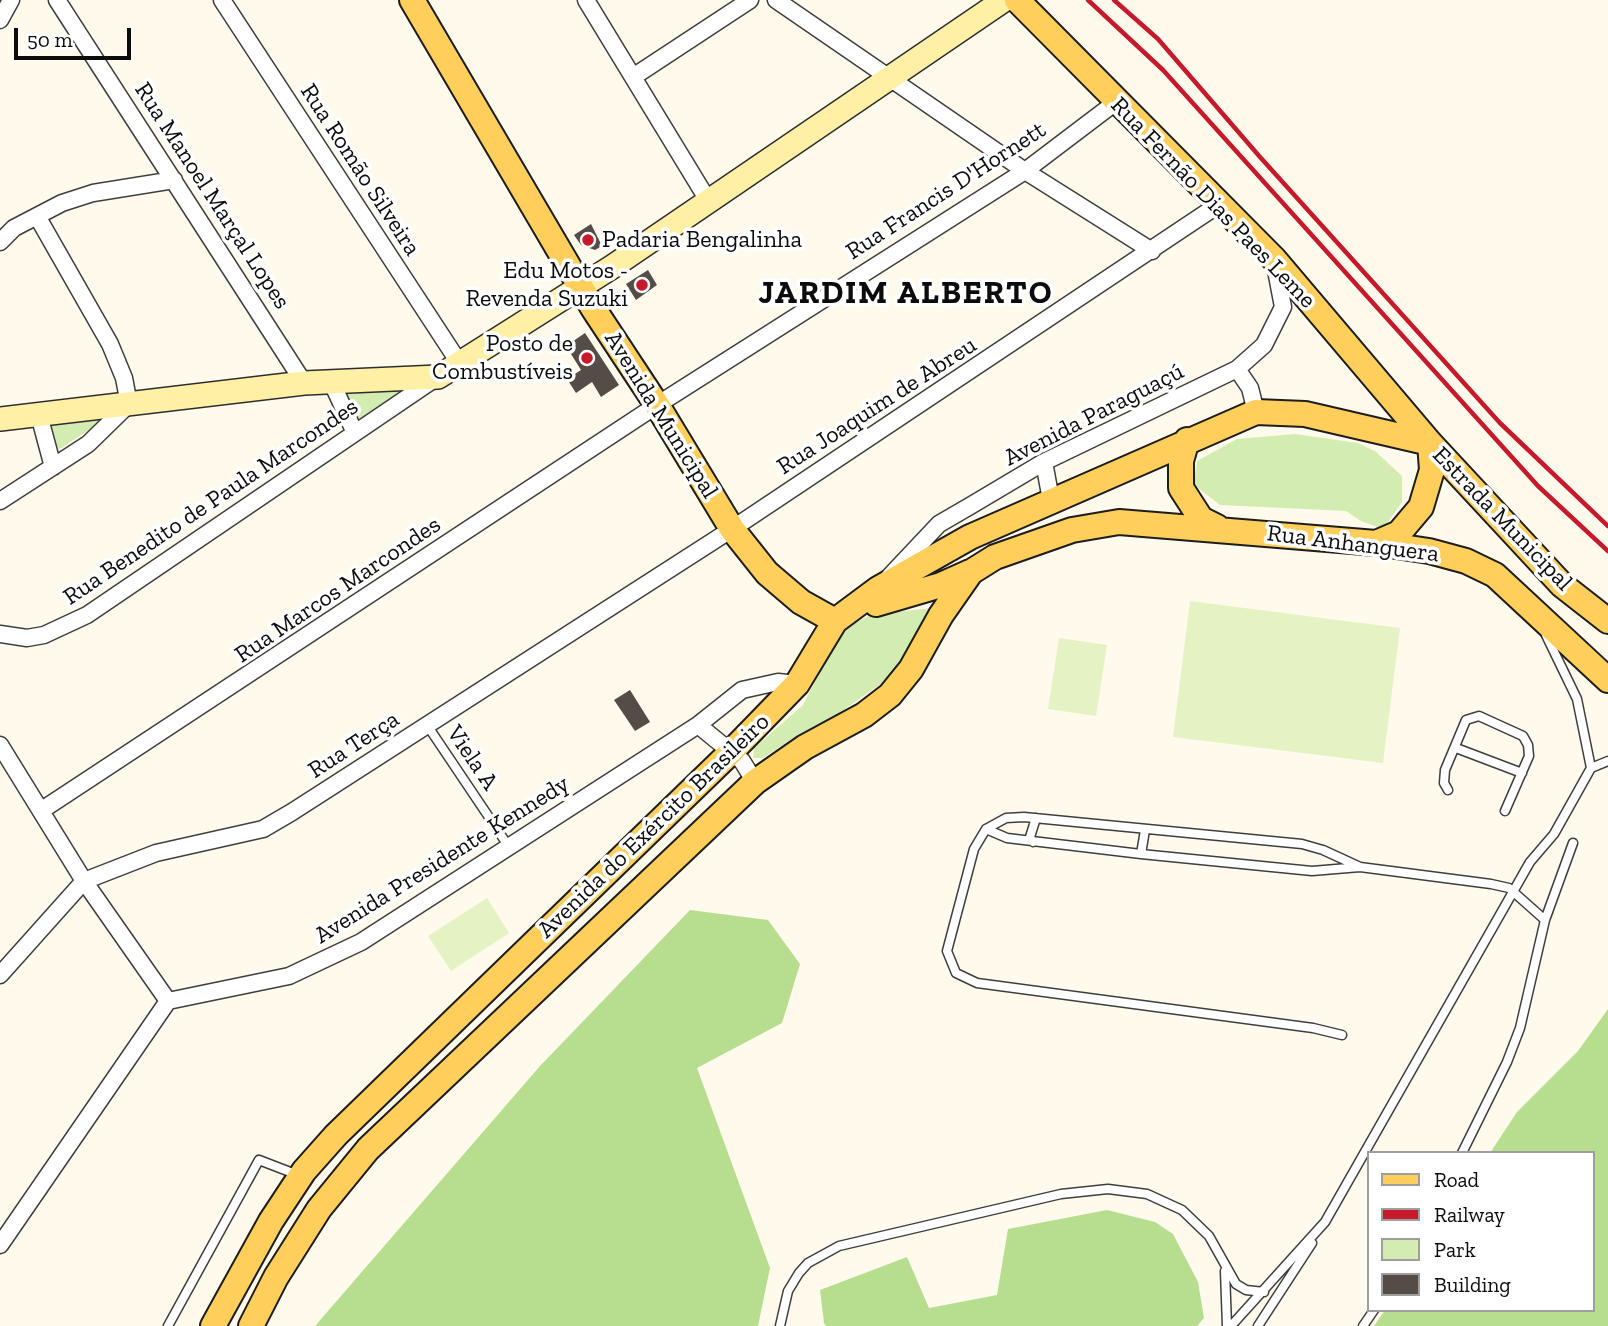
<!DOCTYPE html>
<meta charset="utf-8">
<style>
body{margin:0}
#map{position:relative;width:1608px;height:1326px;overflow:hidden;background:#fffaeb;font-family:"Zilla Slab",serif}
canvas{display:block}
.legend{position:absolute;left:1367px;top:1151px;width:228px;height:161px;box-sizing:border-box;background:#fff;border:2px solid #9e9e9e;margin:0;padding:9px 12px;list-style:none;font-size:21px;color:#0c0c0c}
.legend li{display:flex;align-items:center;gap:14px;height:35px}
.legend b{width:35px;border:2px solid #9e9e9e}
.scale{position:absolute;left:14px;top:28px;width:117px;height:32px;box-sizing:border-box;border:4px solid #0c0c0c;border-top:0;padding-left:9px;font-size:21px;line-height:24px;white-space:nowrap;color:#0c0c0c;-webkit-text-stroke:5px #fff;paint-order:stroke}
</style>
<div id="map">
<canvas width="1608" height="1326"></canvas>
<ul class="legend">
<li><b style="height:9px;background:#ffce5b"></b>Road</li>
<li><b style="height:9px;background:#c6192c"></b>Railway</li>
<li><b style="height:19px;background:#d3ecb1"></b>Park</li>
<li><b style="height:19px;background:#554c47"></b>Building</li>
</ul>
<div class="scale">50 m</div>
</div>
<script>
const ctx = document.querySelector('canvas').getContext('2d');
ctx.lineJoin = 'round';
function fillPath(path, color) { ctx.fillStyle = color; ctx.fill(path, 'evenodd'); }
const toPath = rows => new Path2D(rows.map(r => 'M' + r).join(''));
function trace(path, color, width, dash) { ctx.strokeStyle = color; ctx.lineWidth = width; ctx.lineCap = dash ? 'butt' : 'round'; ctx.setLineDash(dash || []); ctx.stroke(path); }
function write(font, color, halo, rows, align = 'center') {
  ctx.font = font + ' "Zilla Slab",serif'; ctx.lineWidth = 7; ctx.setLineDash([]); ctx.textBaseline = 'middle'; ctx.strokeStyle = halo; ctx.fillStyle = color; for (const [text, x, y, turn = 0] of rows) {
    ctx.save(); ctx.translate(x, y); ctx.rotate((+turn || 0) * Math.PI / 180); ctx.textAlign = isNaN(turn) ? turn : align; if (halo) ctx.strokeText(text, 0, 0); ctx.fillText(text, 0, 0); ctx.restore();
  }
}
fillPath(toPath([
 [406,385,406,392,361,418,353,418,344,399,348,390],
 [97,417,101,420,99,423,60,449,50,441,48,423],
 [1295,434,1358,443,1375,451,1402,476,1402,502,1383,529,1361,521,1346,511,1220,505,1194,485,1197,461,1237,439],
 [931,608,923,633,885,681,839,713,799,734,763,758,753,758,754,748,803,705,836,641,847,627,871,615]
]), '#d3ecb1');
fillPath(toPath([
 [690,910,768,920,800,964,782,1023,697,1068,770,1268,758,1326,315,1326,540,1066],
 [1608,1009,1608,1326,1374,1326,1385,1310,1592,1310,1592,1153,1490,1153,1517,1112,1578,1051],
 [1107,1210,1155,1222,1173,1234,1198,1282,1204,1318,1197,1326,826,1326,824,1323,820,1290,907,1257,929,1308,997,1295,1008,1229]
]), '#b7de8f');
fillPath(toPath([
 [1190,601,1400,628,1383,763,1173,737],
 [1059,638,1107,645,1096,716,1048,709],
 [487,898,509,933,451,971,428,936]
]), '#e5f3c4');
fillPath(toPath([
 [591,224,602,246,595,250,581,245,574,235],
 [648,270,657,285,636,300,626,284],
 [585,333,619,385,601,397,592,382,576,393,567,379,581,370,566,346],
 [630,690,650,722,635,731,614,700]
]), '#554c47');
const service = toPath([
 [1546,635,1577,699,1591,768],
 [427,725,509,847],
 [1456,748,1522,773],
 [1448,790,1444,783,1445,770,1466,720,1479,716,1523,736,1528,745,1529,756,1505,811],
 [986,829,1007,838,1141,854,1312,871,1360,867,1491,884,1509,888,1545,920],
 [1033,842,1030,837,1036,818],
 [1141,854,1145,830],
 [1342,1035,1313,1028,977,983,956,973,947,951,974,849,986,829,1006,818,1024,817,1302,844,1323,850,1360,867],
 [1462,1153,1507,1062,1520,1028,1545,920,1573,843],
 [1225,1271,1227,1326],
 [168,1326,259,1160,298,1175],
 [780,1326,788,1291,799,1273,808,1263,839,1246,1061,1194,1108,1189,1147,1194,1182,1210,1209,1236,1236,1284,1246,1290,1264,1292],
 [1231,1326,1325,1222,1530,862,1554,834,1591,768,1608,761],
 [1258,1326,1312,1243],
 [1363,1326,1374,1310]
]);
const minor = toPath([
 [57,0,304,383],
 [222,0,460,364],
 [586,0,709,202],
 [776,0,1025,171,1152,251],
 [0,20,11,0],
 [633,77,750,0],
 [0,242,14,228,62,203,93,193,174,180],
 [1237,369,1250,388,1256,412],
 [331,381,355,433],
 [39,415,53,467],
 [1044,462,1051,500],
 [0,501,88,444,129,404,124,378,110,344,37,216],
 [889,577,939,524,970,506,1044,462,1237,369,1264,345,1283,307,1275,265],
 [0,634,27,638,44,635,87,615,436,378],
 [698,725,742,761,755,782],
 [0,745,84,881,168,1001],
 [42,810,657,405,1025,171,1116,102],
 [0,975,84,881,156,853,263,829,292,812,732,529,1221,203],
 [0,1245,168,1001,289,976,361,942,698,725,742,690,778,682,797,684]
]);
const secondary = toPath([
 [0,419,304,383,438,377,612,267,1004,0]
]);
const primary = toPath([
 [412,0,593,308,657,405,732,529,767,573,801,602,835,621],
 [1017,0,1274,259,1430,443,1432,470,1421,507,1399,533,1376,543],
 [1187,440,1181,461,1181,488,1201,519,1217,527],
 [876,604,941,585,970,572],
 [213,1326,271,1221,304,1171,336,1135,730,753,797,684,835,621,878,589,970,537,1256,412,1305,414,1430,443,1562,585,1608,621],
 [251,1326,276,1277,319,1209,368,1149,755,782,805,747,864,715,890,695,911,669,941,615,971,572,995,557,1072,530,1119,522,1376,543,1429,551,1466,561,1495,575,1608,680]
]);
trace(service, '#3f3f3f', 11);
trace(minor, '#3f3f3f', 19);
trace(secondary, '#2e2e2e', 26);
trace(primary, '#1d1d1d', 28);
trace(service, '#fff', 8);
trace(minor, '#fff', 16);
trace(secondary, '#fff0a6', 23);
trace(primary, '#ffce5b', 24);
trace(toPath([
 [1088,0,1163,70,1538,486,1608,551],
 [1114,0,1158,39,1260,157,1500,423,1608,526]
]), '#c6192c', 4.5);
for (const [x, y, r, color] of [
 [588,240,7,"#c6192c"],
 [642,285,7,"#c6192c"],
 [587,358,7,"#c6192c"]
]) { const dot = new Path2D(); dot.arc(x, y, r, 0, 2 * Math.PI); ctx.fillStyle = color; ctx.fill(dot); trace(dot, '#fff', 2.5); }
write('24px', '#0c0c0c', '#fff', [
 ["Rua Romão Silveira",360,170,57],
 ["Rua Francis D'Hornett",946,191,-33],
 ["Rua Manoel Marçal Lopes",212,196,57],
 ["Rua Fernão Dias Paes Leme",1213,203,46],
 ["Rua Joaquim de Abreu",877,406,-33],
 ["Avenida Municipal",661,415,58],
 ["Avenida Paraguaçú",1094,415,-27],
 ["Rua Benedito de Paula Marcondes",211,502,-34],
 ["Estrada Municipal",1502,519,46],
 ["Rua Anhanguera",1353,544,7],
 ["Rua Marcos Marcondes",338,590,-34],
 ["Rua Terça",354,745,-33],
 ["Viela A",472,758,56],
 ["Avenida do Exército Brasileiro",654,826,-44],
 ["Avenida Presidente Kennedy",442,860,-32]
]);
write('24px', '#0c0c0c', '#fff', [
 ["Padaria Bengalinha",602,240,"left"],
 ["Edu Motos -",628,271],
 ["Revenda Suzuki",628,299],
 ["Posto de",573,344],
 ["Combustíveis",573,372]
], 'right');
ctx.letterSpacing = '2px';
write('bold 32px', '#0c0c0c', '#fff', [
 ["JARDIM ALBERTO",906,294]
]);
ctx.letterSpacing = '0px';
</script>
